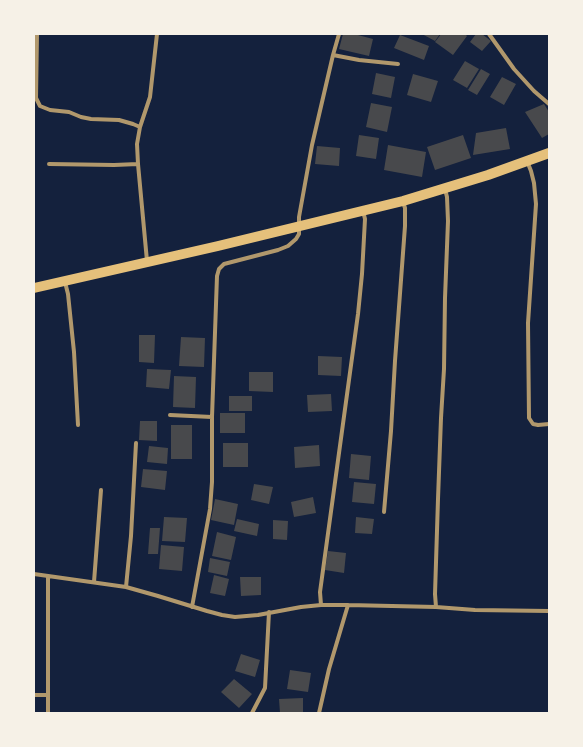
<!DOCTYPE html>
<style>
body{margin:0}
#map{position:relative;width:583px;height:747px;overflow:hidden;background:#14213d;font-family:"Nunito Sans",sans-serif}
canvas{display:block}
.frame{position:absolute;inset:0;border:35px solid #f6f1e7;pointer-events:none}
</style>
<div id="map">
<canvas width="583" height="747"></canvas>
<div class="frame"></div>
</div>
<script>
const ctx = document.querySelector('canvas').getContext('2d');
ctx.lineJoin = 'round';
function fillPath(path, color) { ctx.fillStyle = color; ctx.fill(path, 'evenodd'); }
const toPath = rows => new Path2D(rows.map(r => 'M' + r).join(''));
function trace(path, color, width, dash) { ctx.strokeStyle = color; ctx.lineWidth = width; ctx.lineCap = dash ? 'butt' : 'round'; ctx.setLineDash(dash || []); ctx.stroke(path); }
fillPath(toPath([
 [343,34,354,34,373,39,369,56,339,49],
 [422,34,440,34,435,41],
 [441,34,465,34,467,36,453,55,435,42],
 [476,34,482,34,491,41,482,51,470,42],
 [400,35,429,46,424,60,394,48],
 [465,61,479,69,467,88,453,80],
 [481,69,490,74,477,95,468,90],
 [376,73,395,77,391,98,372,94],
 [413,74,438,81,431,102,407,95],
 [502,77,516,84,504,105,490,97],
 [371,103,392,107,387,132,366,127],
 [544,104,549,112,549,134,542,138,525,112],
 [506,128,510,149,473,155,476,133],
 [359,135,379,138,376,159,356,156],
 [463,135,471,158,435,170,427,147],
 [388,145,426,152,422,177,384,170],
 [317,146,340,148,339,166,315,164],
 [139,335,155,335,154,363,139,362],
 [181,337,205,338,204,367,179,366],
 [318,356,342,357,341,376,318,375],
 [147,369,171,370,169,389,146,387],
 [249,372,273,372,273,392,249,391],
 [174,376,196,377,195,408,173,407],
 [331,394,332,411,308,412,307,395],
 [229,396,252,396,252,411,229,411],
 [220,413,245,413,245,433,220,433],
 [140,421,157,421,157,441,139,440],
 [171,425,192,425,192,459,171,459],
 [223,443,248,443,248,467,223,467],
 [319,445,320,466,295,468,294,447],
 [149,446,168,448,167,464,147,462],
 [351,454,371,456,369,480,349,478],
 [143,469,167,471,165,490,141,487],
 [354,482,376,484,374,504,352,502],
 [254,484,273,487,269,504,251,500],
 [313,497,316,513,294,517,291,502],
 [215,499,238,504,234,525,211,520],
 [164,517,187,518,185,542,162,541],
 [356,517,374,519,372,534,355,533],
 [237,519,259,524,257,536,234,531],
 [273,520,288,521,287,540,273,539],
 [150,528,160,528,158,554,148,554],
 [217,532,236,537,231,560,212,556],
 [161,545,184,547,182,571,159,569],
 [328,551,346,553,344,573,325,570],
 [210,558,230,562,227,576,208,572],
 [214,575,229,579,225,596,210,593],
 [240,577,261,577,261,595,241,596],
 [241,654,260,660,255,677,235,671],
 [290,670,311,673,308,692,287,689],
 [234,679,252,694,239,708,221,692],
 [303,698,303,713,280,713,279,699]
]), '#48494c');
trace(toPath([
 [37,34,36,98,40,106,50,110,69,112,81,117,91,119,119,120,133,124,140,127],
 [489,34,514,69,534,91,549,104],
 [333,55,359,60,398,64],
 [527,161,531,171,534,183,536,204,528,323,529,418,533,424,538,425,549,424],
 [49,164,114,165,138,164],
 [147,261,138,164,137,144,140,127,150,97,157,34],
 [65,282,68,294,74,352,78,425],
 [170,415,212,417],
 [384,512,391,431,395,361,405,226,405,208,403,202],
 [34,574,126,587,158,596,207,611,222,615,235,617,258,615,301,607,321,605,348,605,436,607,475,610,549,611],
 [94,582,101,490],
 [126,587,131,536,136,443],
 [321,605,320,592,358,314,362,274,365,219,363,211],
 [192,607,210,509,212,482,212,417,217,276,219,269,224,264,278,250,288,246,296,239,299,234,299,217,312,145,333,55,339,34],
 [436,607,435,594,438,499,441,418,444,369,445,298,448,221,447,197,445,189],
 [34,695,48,695],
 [48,713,48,576],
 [252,713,265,688,269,612],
 [319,713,329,669,348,605]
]), '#b1986c', 4);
trace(toPath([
 [34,288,218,246,403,201,488,175,549,153]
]), '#e5c07b', 10);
</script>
